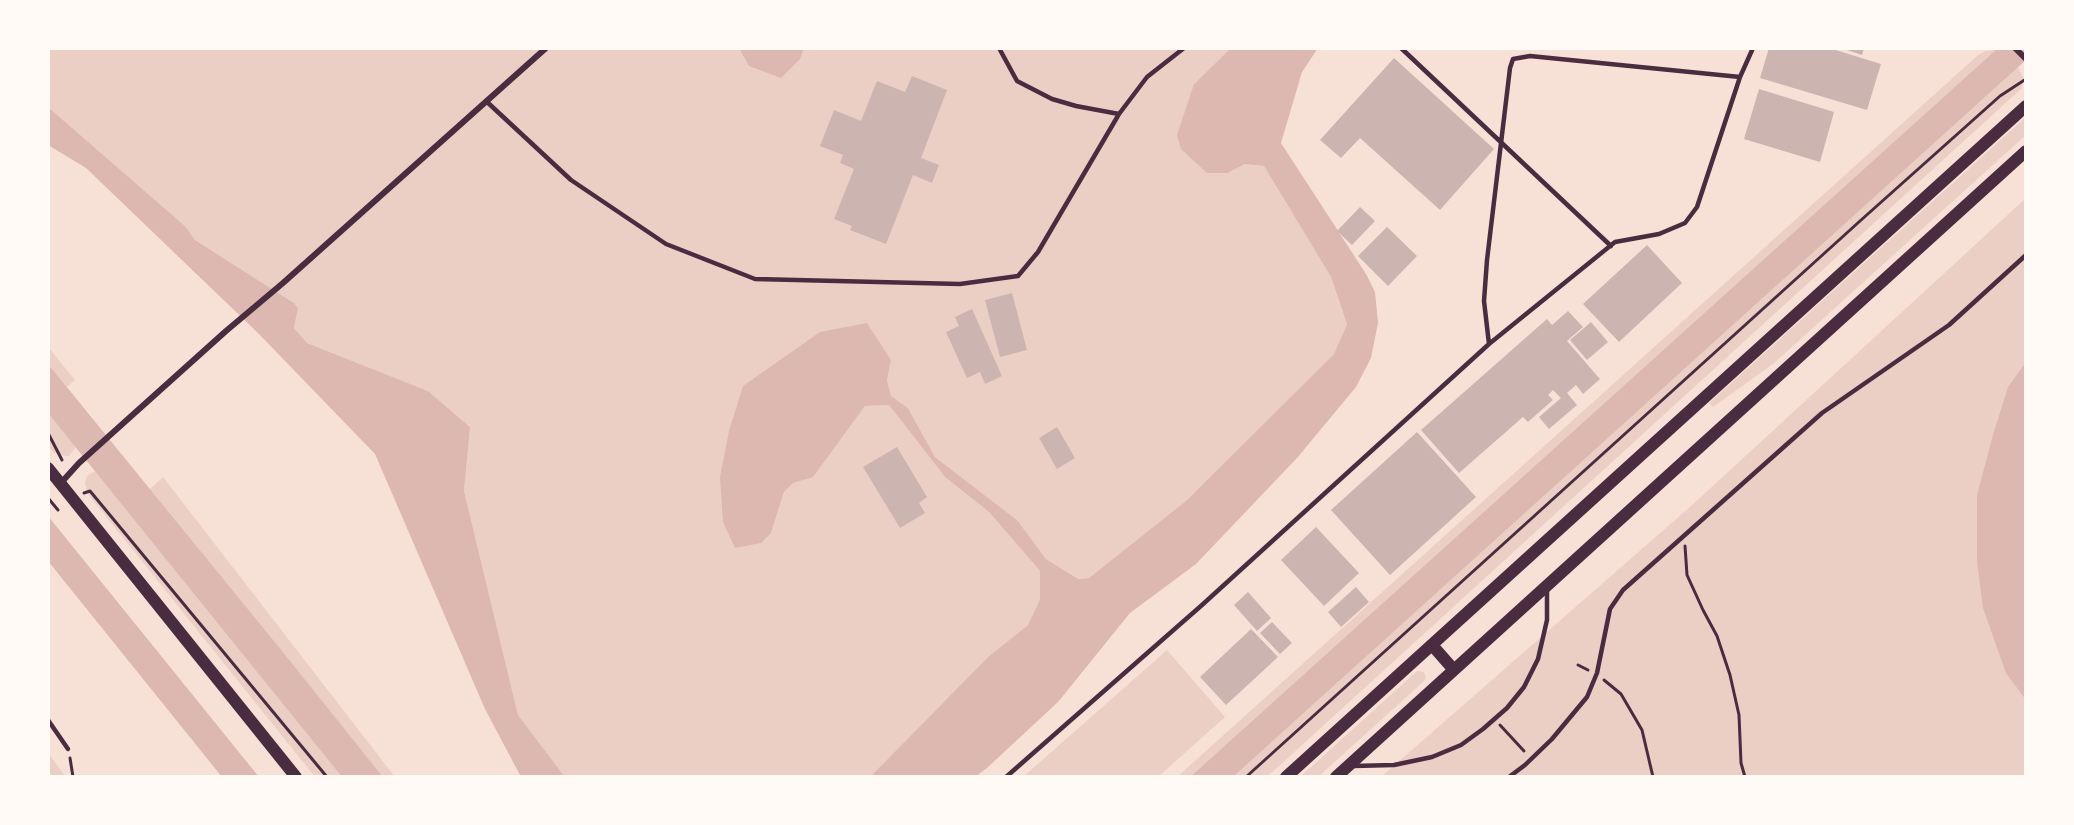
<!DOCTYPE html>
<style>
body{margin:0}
#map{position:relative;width:2074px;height:825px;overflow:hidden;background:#f7e1d7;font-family:"IBM Plex Sans",sans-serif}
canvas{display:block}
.frame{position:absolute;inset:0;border:50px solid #fffaf5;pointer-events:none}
</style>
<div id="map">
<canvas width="2074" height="825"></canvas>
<div class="frame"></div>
</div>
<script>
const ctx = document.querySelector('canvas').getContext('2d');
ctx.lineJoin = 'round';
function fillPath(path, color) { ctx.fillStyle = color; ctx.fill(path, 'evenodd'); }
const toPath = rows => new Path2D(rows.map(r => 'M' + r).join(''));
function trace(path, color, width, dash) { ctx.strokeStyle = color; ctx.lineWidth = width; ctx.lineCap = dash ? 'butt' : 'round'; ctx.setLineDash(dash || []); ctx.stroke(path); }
fillPath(toPath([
 [48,48,1231,48,1194,84,1228,173,1245,164,1264,166,1331,277,1347,324,1334,354,1187,500,1089,578,1080,579,1046,559,1017,520,935,457,908,408,891,396,887,380,891,360,820,332,771,533,784,492,793,483,813,476,865,406,889,405,945,477,989,512,1040,571,1041,600,1028,625,988,657,870,777,565,777,518,715,464,491,470,427,428,391,307,343,294,328,298,308,294,303,195,240,185,226,48,107],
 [1996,50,1190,777,1177,777,1977,56,1985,51],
 [2018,67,2023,77,2022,88,1267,777,1233,777],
 [2026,117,2026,135,1773,364,1713,407,1709,403],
 [2026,198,2026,777,1381,777,1691,506],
 [48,347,75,380,67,387,48,364],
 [48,413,76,447,69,456,65,456,53,452,48,446],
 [95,471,126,507,342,777,315,777,88,494,85,483,87,476],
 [163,477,395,777,383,777,150,489],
 [1167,650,1225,717,1158,777,1023,777],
 [1417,671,1424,672,1426,678,1423,682,1318,777,1300,777],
 [48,753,66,777,48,777]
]), '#ebcfc5');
fillPath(toPath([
 [739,48,804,48,800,59,781,78,749,66],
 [1231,48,1318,48,1302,72,1281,143,1366,274,1375,292,1378,323,1371,358,1356,387,1297,458,1196,564,1130,613,1058,702,987,768,975,777,870,777,988,657,1028,625,1040,600,1040,571,989,512,945,477,889,405,865,406,813,477,793,483,784,492,771,533,761,543,735,548,723,522,720,477,729,431,743,386,820,332,867,323,891,360,887,380,891,396,908,408,935,457,1017,520,1046,559,1079,579,1089,578,1187,500,1334,354,1347,324,1331,277,1264,166,1245,164,1228,173,1207,173,1181,149,1177,135,1194,84],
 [1998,48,2026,48,2026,60,1233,777,1190,777],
 [48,107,185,226,195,240,294,303,298,308,294,328,307,343,428,391,470,427,464,491,518,715,565,777,521,777,485,709,375,454,258,333,86,168,48,145],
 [2026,362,2026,700,2006,673,1983,608,1977,562,1977,495,1993,435,2008,387],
 [48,364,282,651,383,777,342,777,48,413],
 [48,516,259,777,222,777,48,561]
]), '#dcb8b0');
fillPath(toPath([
 [1769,48,1829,48,1881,64,1867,110,1760,78],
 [1841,48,1864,48,1862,55],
 [1394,58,1494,149,1440,210,1360,138,1341,158,1320,140],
 [912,76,947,90,921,158,939,165,932,183,913,175,886,244,850,230,852,226,834,219,854,169,840,163,843,155,820,146,834,110,861,121,877,81,905,92],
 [1759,89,1834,112,1820,162,1744,139],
 [1360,207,1375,221,1352,245,1337,231],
 [1387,227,1417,256,1388,286,1358,256],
 [1647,245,1682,283,1619,342,1583,304],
 [1012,293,1027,350,1000,357,985,300],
 [972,309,1002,376,985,384,980,372,967,378,946,332,959,326,955,317],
 [1568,311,1583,327,1567,341,1600,379,1583,394,1576,385,1567,393,1577,405,1549,429,1539,417,1561,398,1553,390,1548,395,1553,400,1528,422,1523,417,1459,473,1421,430,1547,319,1552,325],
 [1591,322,1608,342,1587,360,1570,340],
 [1057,427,1075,458,1057,469,1039,438],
 [1417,432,1476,497,1390,575,1331,510],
 [897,447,927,497,919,503,925,513,900,528,863,467],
 [1316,527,1359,573,1324,606,1281,560],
 [1356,587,1369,602,1341,627,1328,612],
 [1248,592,1271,618,1257,631,1234,605],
 [1272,622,1292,643,1280,654,1260,633],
 [1251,629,1278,657,1226,705,1200,677]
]), '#ccb4b1');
trace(toPath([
 [48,433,62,460],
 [84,493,90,491,327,777],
 [48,498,58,510],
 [1685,546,1687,575,1703,610,1717,636,1730,675,1739,715,1741,763,1745,777],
 [1578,665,1588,670],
 [1604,680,1621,694,1642,730,1653,777],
 [1500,725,1524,751],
 [70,758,73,777],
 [1246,777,1860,221,2000,96,2026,79]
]), '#4a2c40', 3);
trace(toPath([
 [999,48,1017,81,1052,99,1076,106,1119,114],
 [1401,48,1611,246],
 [486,101,571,180,666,244,755,279,960,284,1018,276,1038,252,1119,114,1147,77,1184,48],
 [1489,344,1484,301,1487,260,1510,68,1513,59,1530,56,1740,77],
 [48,720,68,749],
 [1353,766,1394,765,1432,757,1461,745,1483,729,1507,708,1524,687,1538,659,1547,620,1547,588],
 [1006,777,1202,605,1489,344,1615,242,1659,234,1685,223,1697,207,1740,77,1753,48],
 [1509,777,1525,765,1552,739,1587,697,1597,673,1610,609,1623,590,1822,413,1949,325,2026,255]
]), '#4a2c40', 4.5);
trace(toPath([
 [2015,48,2026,59],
 [60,484,79,463,226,331,283,283,546,48]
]), '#4a2c40', 6);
trace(toPath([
 [48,468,296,777],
 [1432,645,1454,670],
 [1286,777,2026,106],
 [1336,777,2026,151]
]), '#4a2c40', 12);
</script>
